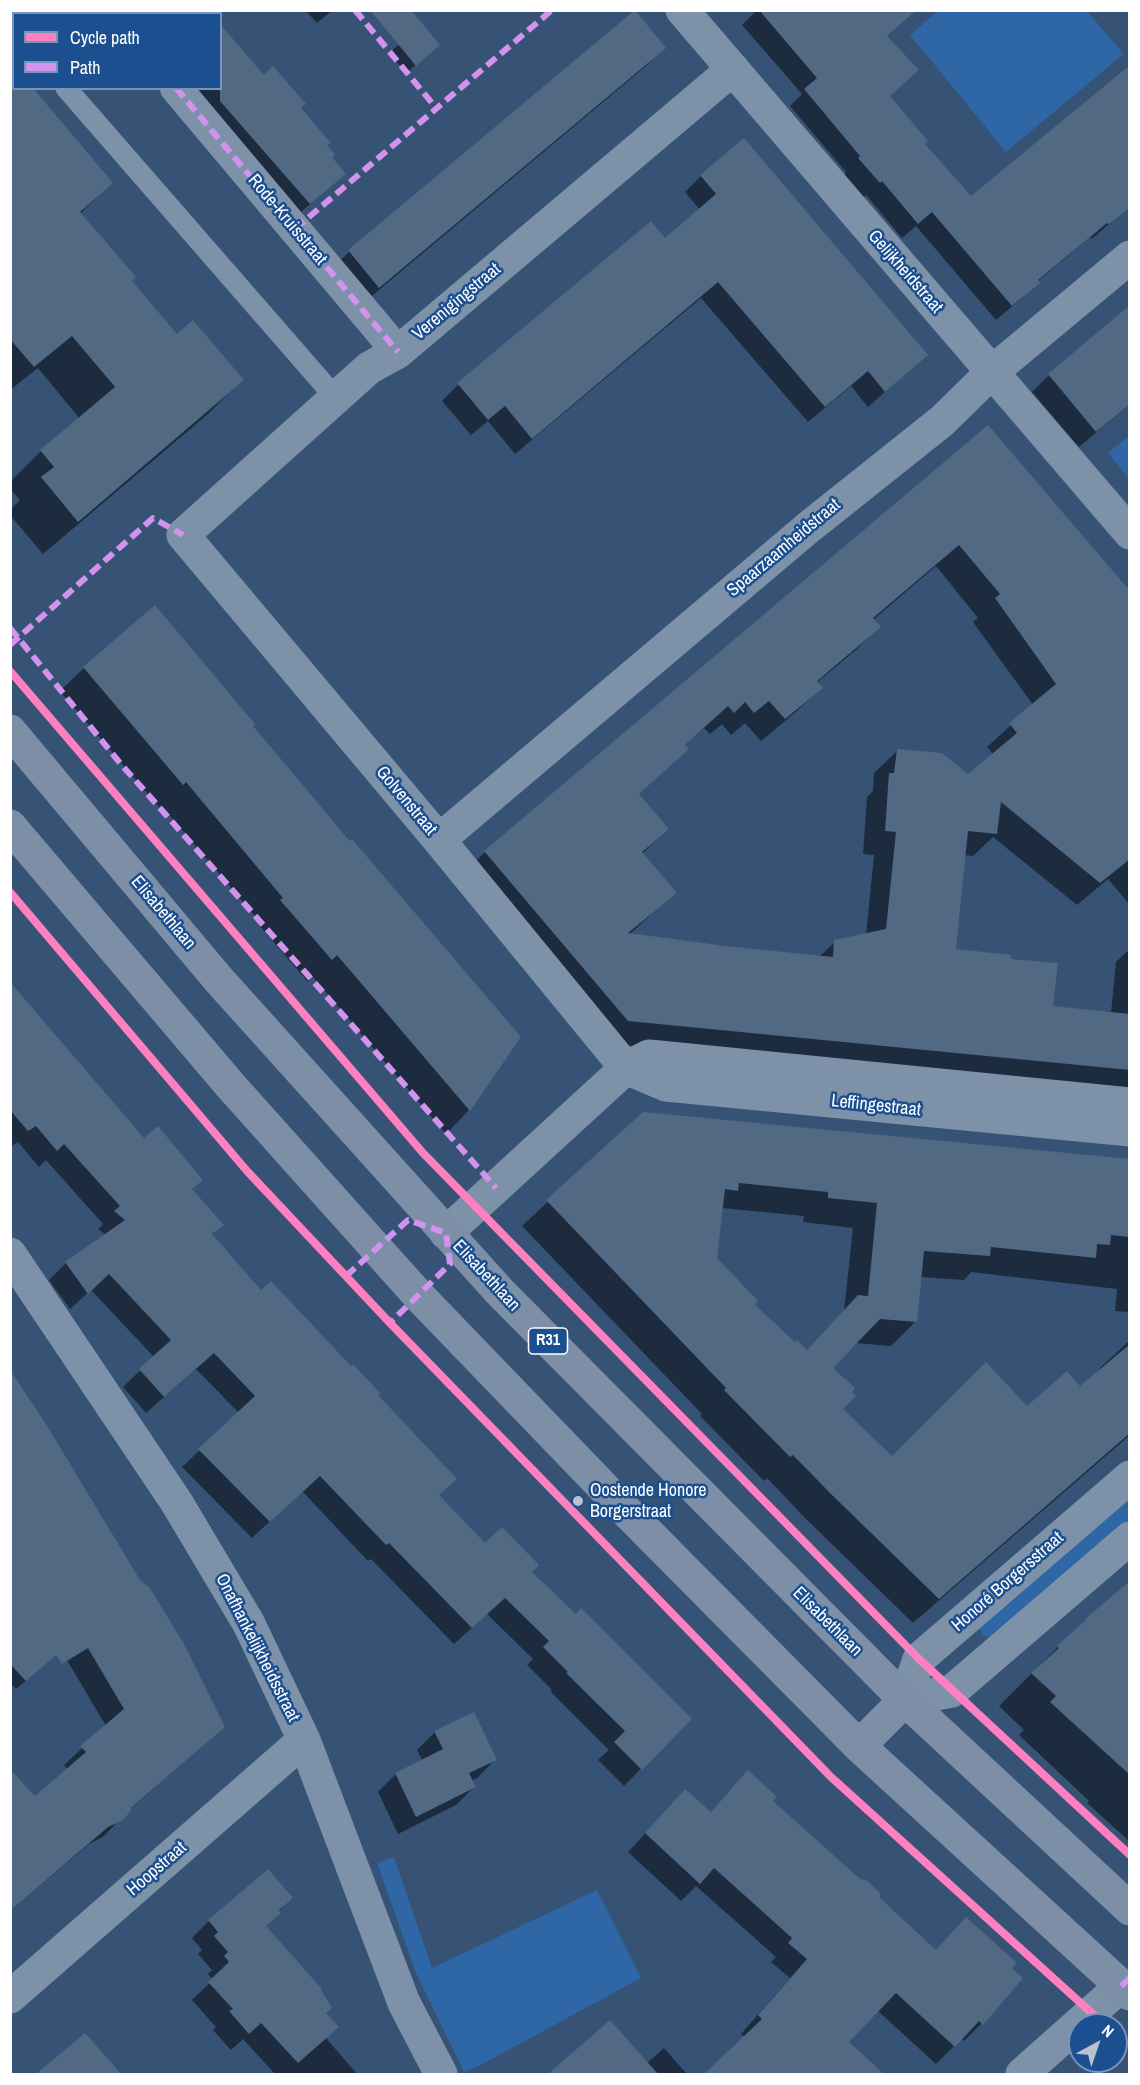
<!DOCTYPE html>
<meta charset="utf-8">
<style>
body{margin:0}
#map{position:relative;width:1140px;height:2085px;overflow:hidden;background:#365274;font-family:"Archivo Narrow",sans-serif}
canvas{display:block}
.frame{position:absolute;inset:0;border:12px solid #fff;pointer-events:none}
.legend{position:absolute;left:12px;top:12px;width:210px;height:78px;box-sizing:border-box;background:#1b4f8f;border:2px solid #7695bc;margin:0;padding:8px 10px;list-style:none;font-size:18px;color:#fff}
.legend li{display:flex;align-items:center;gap:12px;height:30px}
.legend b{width:30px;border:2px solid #7695bc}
.north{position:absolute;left:1068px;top:2013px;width:60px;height:60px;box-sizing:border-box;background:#1b4f8f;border:2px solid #7695bc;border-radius:50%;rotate:40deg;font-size:16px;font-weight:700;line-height:24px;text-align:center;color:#fff}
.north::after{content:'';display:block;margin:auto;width:21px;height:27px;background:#b9c2ce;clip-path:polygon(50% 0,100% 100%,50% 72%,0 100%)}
</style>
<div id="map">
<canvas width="1140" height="2085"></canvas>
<div class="frame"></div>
<ul class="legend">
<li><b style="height:8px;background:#ff80c0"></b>Cycle path</li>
<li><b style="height:8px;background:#d193ec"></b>Path</li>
</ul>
<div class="north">N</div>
</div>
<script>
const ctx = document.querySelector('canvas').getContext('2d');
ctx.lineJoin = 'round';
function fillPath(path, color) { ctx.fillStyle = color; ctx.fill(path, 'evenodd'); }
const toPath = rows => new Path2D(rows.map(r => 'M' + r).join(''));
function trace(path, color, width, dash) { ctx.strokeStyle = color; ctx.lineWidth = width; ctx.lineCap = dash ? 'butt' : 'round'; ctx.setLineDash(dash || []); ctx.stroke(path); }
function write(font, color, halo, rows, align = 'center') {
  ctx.font = font + ' "Archivo Narrow",sans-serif'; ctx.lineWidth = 5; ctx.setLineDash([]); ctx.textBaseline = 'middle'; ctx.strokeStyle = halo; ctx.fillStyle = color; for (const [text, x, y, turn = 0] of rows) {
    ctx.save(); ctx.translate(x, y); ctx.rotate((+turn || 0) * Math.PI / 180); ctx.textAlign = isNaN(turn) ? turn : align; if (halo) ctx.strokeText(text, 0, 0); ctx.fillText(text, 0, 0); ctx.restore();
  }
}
fillPath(toPath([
 [939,10,1087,11,1124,54,1006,152,910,35],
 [1129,436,1129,479,1108,453],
 [1129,1492,1129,1521,998,1635,990,1638,982,1635,979,1626],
 [394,1857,432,1968,597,1890,641,1978,479,2066,464,2072,416,1973,377,1863]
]), '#2f66a5');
fillPath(toPath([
 [187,10,207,10,210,14,183,14],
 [305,10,333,10,317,23],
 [757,10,917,10,886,37,889,97,924,144,971,199,1130,205,1092,239,1090,237,1037,282,1022,298,996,320,916,226,902,238,866,195,863,198,844,175,846,172,790,106,802,94,742,25],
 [634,12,664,48,646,66,361,305,331,269,349,252],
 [421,25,429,54,406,73,389,53],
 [10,62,14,65,14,88,111,183,80,214,130,281,177,336,242,380,208,414,43,554,10,515,10,510,20,500,10,489,10,482,41,451,80,419,38,368,10,390],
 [263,77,299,109,326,146,330,157,344,174,292,220,179,88,220,88],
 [701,176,926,355,868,407,851,386,808,422,701,298,515,454,488,421,471,435,442,401,458,385,650,223,665,240,700,210,685,192],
 [1130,307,1130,404,1079,447,1032,392,1049,375],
 [987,427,1130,594,1130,905,1108,879,1077,905,993,837,973,856,964,855,955,951,1009,960,1052,1007,1111,1013,1116,962,1130,949,1130,1094,605,1043,463,874,485,852],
 [936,566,978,618,973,622,1033,705,987,747,994,755,968,776,897,751,874,773,873,791,867,797,863,854,874,855,866,935,835,942,819,957,629,935,675,892,642,854,667,829,638,795,687,749,684,746,704,728,710,734,722,724,731,735,745,723,761,741,798,710,821,688,816,683,856,650,879,627,873,620],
 [154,608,251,726,520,1038,469,1110,446,1134,313,977,308,982,258,924,260,922,161,805,159,807,60,691,84,668],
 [10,984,143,1140,222,1225,212,1235,261,1292,376,1395,438,1496,484,1545,530,1572,690,1719,624,1786,598,1760,609,1750,550,1691,552,1690,527,1665,533,1659,487,1614,454,1644,371,1559,368,1561,302,1491,252,1538,182,1467,239,1413,196,1369,146,1413,123,1387,154,1357,91,1290,70,1309,49,1280,66,1263,106,1235,98,1229,103,1224,46,1160,39,1167,18,1142,10,1147],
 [643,1113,1130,1162,1130,1312,1115,1311,1117,1289,971,1272,964,1280,920,1277,916,1321,891,1346,855,1343,831,1368,841,1409,892,1458,1080,1388,1100,1371,1099,1369,1130,1340,1130,1435,913,1623,805,1518,767,1478,764,1481,700,1416,702,1414,522,1226],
 [722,1208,804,1216,803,1222,853,1228,844,1311,806,1351,795,1344,753,1305,716,1258],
 [10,1564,223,1726,205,1744,129,1810,103,1837,89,1844,10,1911,10,1793,35,1798,68,1770,64,1765,106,1726],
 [1130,1582,1130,1842,1087,1803,1089,1801,1019,1735,1024,1730,999,1706,1058,1647],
 [10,1622,44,1665,16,1689,10,1683],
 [435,1732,495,1760,477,1778,471,1781,474,1787,456,1805,398,1834,378,1792,396,1774,423,1761,417,1750],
 [771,1801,935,1951,1010,1968,1021,1978,981,2024,964,2041,961,2039,936,2064,877,2010,847,2042,874,2067,867,2074,706,2074,745,2037,741,2034,790,1978,771,1962,776,1957,696,1886,681,1901,628,1852,668,1809,710,1813],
 [291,1898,265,1927,324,2013,326,2038,357,2074,275,2074,243,2039,231,2050,213,2030,216,2027,192,2000,213,1980,208,1974,212,1970,198,1954,202,1950,192,1938,209,1921],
 [85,2035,119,2074,39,2074],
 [664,2048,687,2074,551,2074,561,2065,646,2064]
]), '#0007');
fillPath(toPath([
 [370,10,411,10,440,45,416,66],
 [635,10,666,48,379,288,348,250],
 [759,10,917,10,887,36,919,70,890,96,928,141,925,144,971,196,1130,65,1130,207,1109,224,1107,223,1038,280,1040,283,1012,306,932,212,918,224,882,181,880,183,858,158,860,156,804,89,817,78],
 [220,24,264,75,273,66,306,104,301,108,331,143,327,145,335,154,332,157,346,174,310,204,220,101],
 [10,88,33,88,113,183,80,212,136,277,132,281,177,334,193,320,244,380,78,522,41,477,54,467,40,450,115,387,72,336,34,367,10,339],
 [744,138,928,355,885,392,868,371,825,407,718,282,532,439,505,406,488,420,457,383,651,221,665,238,716,194,700,175],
 [1130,305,1130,404,1096,432,1048,374],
 [988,425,1130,591,1130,859,1100,883,1001,802,997,834,968,831,956,949,1011,955,1011,959,1058,963,1053,1006,1130,1014,1130,1070,628,1021,484,851],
 [959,545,1000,594,995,598,1056,684,1009,723,1017,733,968,774,942,753,897,749,894,773,889,773,885,831,896,832,886,929,834,940,833,957,726,946,628,933,677,893,642,852,669,829,639,794,689,749,685,745,728,706,734,713,745,702,754,713,769,701,785,719,823,688,817,681,881,627,873,618],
 [155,605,255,724,253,726,350,841,352,839,521,1037,470,1111,337,955,332,960,280,900,283,898,186,782,183,785,83,667],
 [10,982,144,1138,158,1126,203,1180,192,1189,224,1225,212,1234,261,1290,271,1281,351,1366,353,1364,380,1393,378,1395,457,1479,439,1495,485,1543,502,1527,539,1565,532,1572,576,1614,581,1608,692,1719,642,1770,614,1742,625,1731,566,1673,568,1672,543,1647,549,1641,505,1598,472,1628,389,1543,386,1545,320,1476,270,1522,198,1449,255,1396,214,1353,164,1397,139,1369,171,1340,109,1274,88,1294,65,1262,125,1220,114,1211,120,1206,64,1144,57,1151,36,1126,28,1131,10,1110],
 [643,1112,1130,1159,1130,1237,1111,1235,1110,1245,1097,1244,1096,1258,991,1247,990,1256,924,1251,917,1322,880,1319,833,1368,855,1388,852,1392,856,1396,843,1409,892,1456,986,1362,1027,1406,1067,1371,1080,1386,1130,1344,1130,1433,939,1599,830,1493,793,1455,790,1457,724,1390,726,1388,546,1200],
 [739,1183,828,1192,828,1198,877,1203,868,1296,858,1295,807,1350,797,1340,795,1342,755,1305,758,1301,717,1258,725,1189,738,1191],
 [10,1370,46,1424,140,1580,150,1588,184,1644,225,1727,132,1807,129,1813,123,1820,108,1827,10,1911,10,1769,35,1796,86,1752,80,1746,124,1709,88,1648,62,1664,56,1655,26,1681,10,1664],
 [1130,1581,1130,1775,1050,1702,1056,1696,1031,1673,1059,1648,1057,1646,1086,1620,1085,1619],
 [474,1712,497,1760,469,1773,476,1787,416,1817,395,1773,443,1749,434,1731],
 [748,1770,777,1797,773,1801,860,1879,866,1880,880,1893,880,1898,936,1950,966,1917,1017,1963,1012,1968,1023,1978,983,2025,979,2021,955,2047,896,1993,849,2042,884,2074,704,2074,762,2019,758,2015,807,1959,788,1943,792,1938,714,1868,700,1884,645,1833,685,1789,711,1812],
 [268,1869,293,1898,279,1910,281,1913,266,1926,322,1989,321,1990,332,2008,326,2013,339,2027,298,2063,261,2023,249,2034,229,2011,233,2009,208,1982,229,1962,224,1956,228,1952,214,1936,218,1932,208,1920],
 [610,2020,658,2074,548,2074],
 [85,2033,121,2074,36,2074]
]), '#526984');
trace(toPath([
 [10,24,14,28],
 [66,88,335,397]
]), '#7d92a8', 21);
trace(toPath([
 [110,10,113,14],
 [176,88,398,352]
]), '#7d92a8', 32);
trace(toPath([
 [682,10,1130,533],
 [439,840,809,527,942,421,992,372,1130,257],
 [1130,1104,649,1056,626,1068,666,1085,1130,1130],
 [446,1233,626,1068,439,840,183,535,369,368,398,352,733,69],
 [10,1254,177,1503,249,1624,304,1740,404,2003,441,2074],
 [905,1700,919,1659,1130,1477],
 [905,1700,952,1691,1130,1538],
 [10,1997,304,1740],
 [1022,2074,1121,1986]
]), '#7d92a8', 33);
trace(toPath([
 [10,731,219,980,500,1292,905,1700,1130,1909],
 [10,826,230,1085,418,1295,632,1517,859,1746,1130,1994],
 [859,1746,905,1700]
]), '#7d8ea7', 33);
trace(toPath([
 [110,10,113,14],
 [355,10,437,109],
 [164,14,167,10],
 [176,88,398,352],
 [295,229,552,10],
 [10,628,120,763,496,1188],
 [10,645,153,518,183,535],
 [346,1276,408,1220,446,1233,450,1264,390,1323],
 [1121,1986,1130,1978]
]), '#d193ec', 6, [12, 6]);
trace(toPath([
 [10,671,423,1153,919,1659,1130,1855],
 [10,892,247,1171,390,1323,831,1777,1105,2025]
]), '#ff80c0', 8);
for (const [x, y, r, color] of [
 [578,1501,6,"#b9c2ce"]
]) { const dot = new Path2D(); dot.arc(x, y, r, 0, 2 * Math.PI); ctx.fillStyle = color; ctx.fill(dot); trace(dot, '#1b4f8f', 2); }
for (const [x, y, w] of [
 [548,1341,39]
]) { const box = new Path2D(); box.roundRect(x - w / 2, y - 13, w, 26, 4.5); ctx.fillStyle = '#1b4f8f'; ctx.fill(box); trace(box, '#fff', 1.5); }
write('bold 16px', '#fff', null, [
 ["R31",548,1341]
]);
write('18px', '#fff', '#1b4f8f', [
 ["Rode-Kruisstraat",287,220,50],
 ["Gelijkheidstraat",905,272,49],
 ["Verenigingstraat",457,302,-40],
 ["Spaarzaamheidstraat",784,548,-40],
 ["Golvenstraat",406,801,50],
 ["Elisabethlaan",163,913,50],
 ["Leffingestraat",876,1106,6],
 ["Elisabethlaan",486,1276,47],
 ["Honoré Borgersstraat",1008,1582,-41],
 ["Elisabethlaan",827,1622,45],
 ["Onafhankelijkheidsstraat",257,1648,63],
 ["Hoopstraat",157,1869,-41]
]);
write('18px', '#fff', '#1b4f8f', [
 ["Oostende Honore",590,1491],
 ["Borgerstraat",590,1512]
], 'left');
</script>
